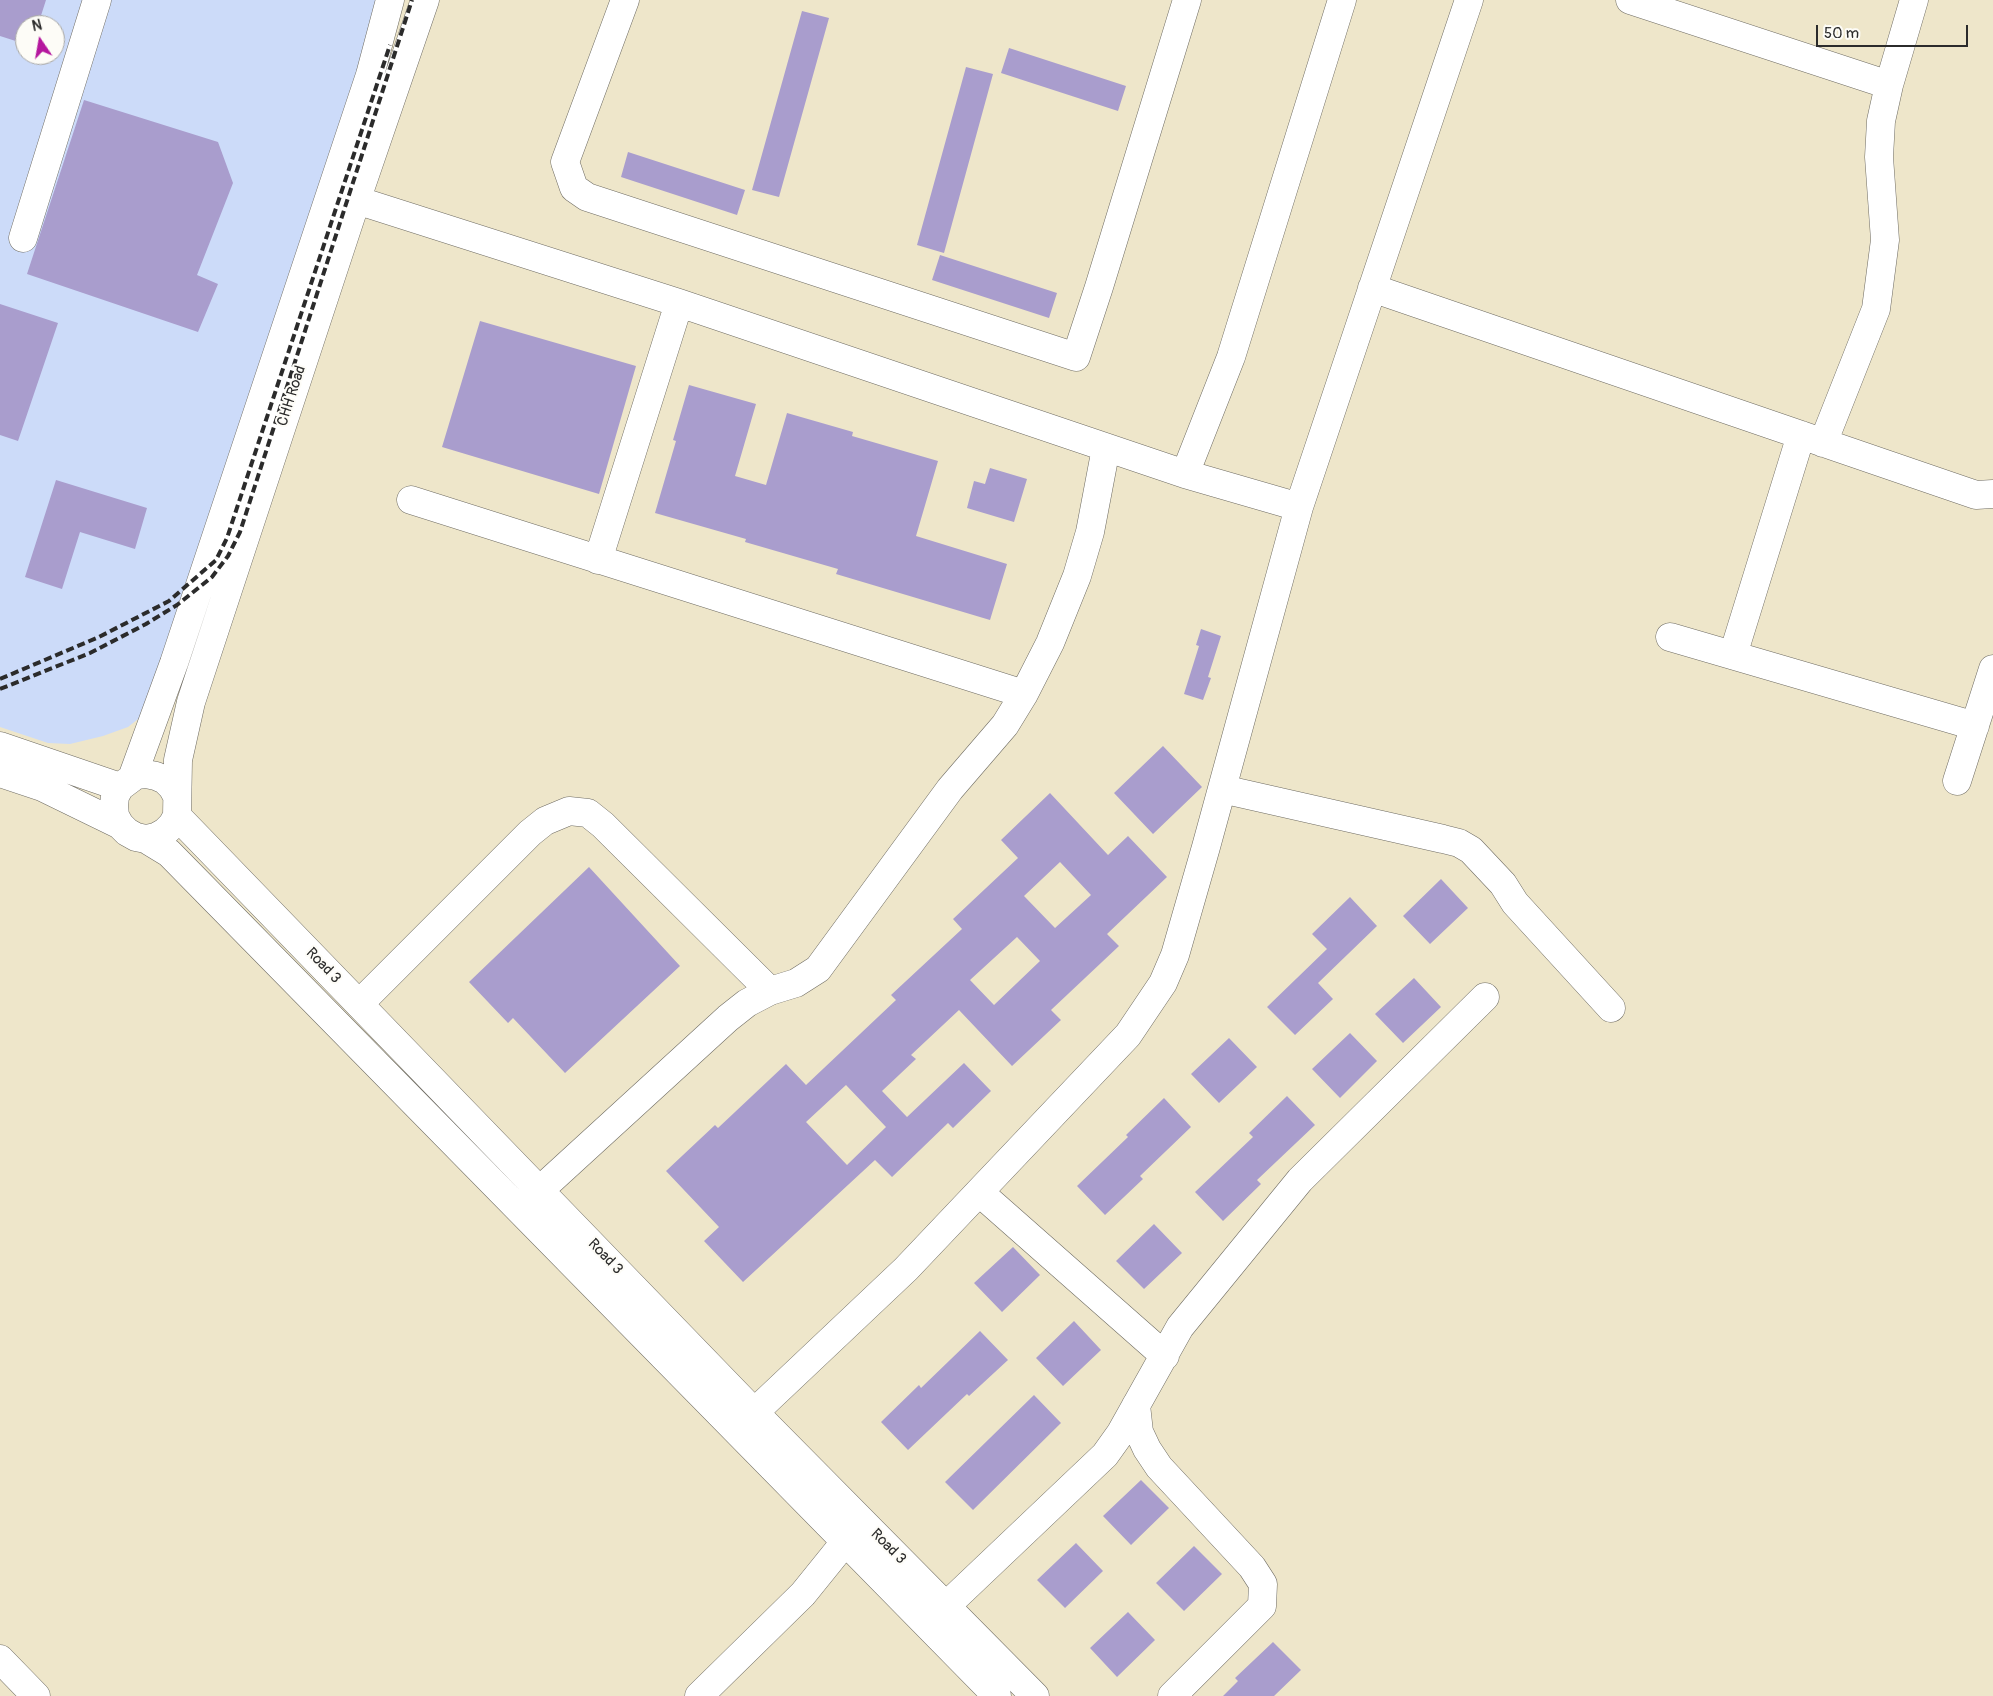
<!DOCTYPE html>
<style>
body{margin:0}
#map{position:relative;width:1993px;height:1696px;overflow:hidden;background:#eee6ca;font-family:Pangolin,sans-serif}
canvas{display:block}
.north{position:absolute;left:15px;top:15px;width:50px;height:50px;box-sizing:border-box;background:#fdfcf7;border:1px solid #a9a8a5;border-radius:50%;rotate:348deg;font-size:14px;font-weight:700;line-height:20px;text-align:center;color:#2b2b2b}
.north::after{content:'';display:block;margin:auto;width:18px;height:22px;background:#b5179e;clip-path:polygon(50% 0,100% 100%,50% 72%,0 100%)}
.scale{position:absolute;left:1816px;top:25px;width:152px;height:22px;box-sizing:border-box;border:2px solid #2b2b2b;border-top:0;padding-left:6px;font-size:15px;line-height:18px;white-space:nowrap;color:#2b2b2b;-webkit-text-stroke:4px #fdfcf7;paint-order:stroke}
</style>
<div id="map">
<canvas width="1993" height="1696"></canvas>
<div class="north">N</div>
<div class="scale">50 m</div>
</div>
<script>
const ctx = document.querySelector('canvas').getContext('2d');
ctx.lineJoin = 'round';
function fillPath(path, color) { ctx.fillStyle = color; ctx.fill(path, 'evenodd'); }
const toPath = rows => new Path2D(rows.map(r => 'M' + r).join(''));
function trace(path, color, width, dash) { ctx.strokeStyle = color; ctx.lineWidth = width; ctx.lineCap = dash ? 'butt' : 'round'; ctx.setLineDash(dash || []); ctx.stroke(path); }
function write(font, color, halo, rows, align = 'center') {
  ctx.font = font + ' Pangolin,sans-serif'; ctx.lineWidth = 4; ctx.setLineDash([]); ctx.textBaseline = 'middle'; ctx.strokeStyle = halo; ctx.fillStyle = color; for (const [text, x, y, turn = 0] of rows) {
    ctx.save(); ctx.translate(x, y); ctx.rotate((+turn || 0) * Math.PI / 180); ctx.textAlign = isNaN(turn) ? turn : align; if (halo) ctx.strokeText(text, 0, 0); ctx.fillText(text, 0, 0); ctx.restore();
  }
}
fillPath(toPath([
 [0,0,380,0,157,704,128,727,103,736,70,744,48,743,0,727],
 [25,25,55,25,55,55,25,55]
]), '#ccdbf9');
fillPath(toPath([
 [0,0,46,0,38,25,25,25,25,44,0,36],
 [802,11,829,18,779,197,752,190],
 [1009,48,1126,86,1118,111,1001,73],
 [966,67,993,74,944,253,917,245],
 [84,100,218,142,233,183,197,275,218,284,198,332,27,274],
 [628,152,745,190,737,215,621,177],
 [940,255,1057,293,1049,318,932,280],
 [0,304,58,323,18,441,0,435],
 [480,321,636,366,599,494,442,447],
 [689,385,756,404,735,476,766,485,787,413,853,432,852,436,938,461,916,536,1007,564,990,620,836,574,838,569,745,542,746,539,655,513,676,441,673,440],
 [990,468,1027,479,1014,522,967,508,974,481,985,484],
 [56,480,147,508,135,549,80,532,62,589,25,577],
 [1201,629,1221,636,1208,677,1211,678,1203,700,1184,694,1199,646,1196,645],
 [1163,746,1202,787,1153,834,1114,793],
 [1050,793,1108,855,1128,836,1167,877,1107,934,1119,946,1051,1010,1061,1020,1012,1066,959,1010,911,1055,916,1059,882,1091,907,1117,964,1063,991,1091,953,1128,948,1123,892,1177,875,1160,743,1282,704,1241,719,1227,666,1171,715,1125,718,1128,786,1064,806,1085,896,1000,891,995,962,929,953,919,1018,858,1001,840],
 [1060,862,1091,895,1055,928,1024,896],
 [1017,937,1040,961,994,1005,970,980],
 [846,1085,886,1127,847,1165,806,1122],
 [589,867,680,966,565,1073,513,1018,508,1023,469,982],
 [1441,879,1468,908,1430,944,1403,916],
 [1350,897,1377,926,1318,983,1333,999,1295,1035,1267,1007,1327,949,1312,934],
 [1414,978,1441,1007,1403,1043,1375,1014],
 [1350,1033,1377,1061,1340,1098,1312,1069],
 [1229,1038,1257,1067,1219,1103,1191,1074],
 [1287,1096,1315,1125,1257,1180,1261,1184,1223,1221,1195,1192,1253,1137,1249,1133],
 [1164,1098,1191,1127,1140,1176,1143,1179,1105,1215,1077,1186,1128,1137,1126,1135],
 [1154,1224,1182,1253,1144,1289,1116,1261],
 [1013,1247,1040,1275,1002,1312,974,1283],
 [1074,1321,1101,1350,1063,1386,1036,1358],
 [980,1331,1008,1360,969,1396,967,1394,908,1450,881,1422,919,1385,921,1388],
 [1034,1395,1061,1423,973,1510,945,1482],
 [1141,1480,1169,1508,1131,1545,1103,1516],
 [1076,1543,1103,1571,1065,1608,1037,1580],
 [1194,1546,1222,1574,1184,1611,1156,1583],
 [1128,1612,1155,1640,1117,1677,1090,1648],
 [1273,1642,1301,1670,1274,1696,1223,1696,1238,1681,1235,1678]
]), '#a99dcd');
const minor = toPath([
 [625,0,565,162,574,188,587,197,1076,357,1099,287,1187,0],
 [1630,0,1889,85],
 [331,192,679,303,1185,474,1299,507,1469,0],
 [23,238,97,0],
 [1372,288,1976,495,1993,494],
 [1823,443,1876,309,1885,240,1879,157,1881,121,1889,85,1914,0],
 [1185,474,1231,357,1342,0],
 [411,500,1024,694],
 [598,560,679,303],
 [1670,637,1975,726],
 [1733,655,1801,435],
 [0,746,120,787],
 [0,773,42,787,120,825],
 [132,778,174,663,370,75,390,0],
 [1957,781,1993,669],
 [1222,789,1443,839,1459,843,1471,850,1503,884,1515,903,1611,1008],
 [177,796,172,787,165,780,156,776,146,774,136,775,120,787,115,796,114,806,115,816,120,825,127,832,136,837,146,839,156,837,165,832,172,825,177,816,178,760,191,702,356,201,425,0],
 [177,816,755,1413,1035,1696],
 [146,839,169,853,997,1696],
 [359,1004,530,833,545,821,569,811,588,813,603,825,770,991],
 [540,1190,728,1018,747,1003,770,991,796,983,818,969,950,789,1005,725,1024,694,1050,643,1077,576,1090,532,1106,448],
 [979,1192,1165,1356],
 [1136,1405,1139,1432,1147,1449,1159,1467,1252,1567,1263,1584,1262,1606,1172,1696],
 [742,1424,906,1269,1128,1035,1163,983,1175,955,1206,847,1299,507],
 [946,1606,1105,1455,1120,1434,1180,1327,1300,1180,1485,997],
 [0,1659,36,1696],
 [699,1696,803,1594,845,1542,858,1529]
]);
trace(minor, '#6f6c63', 29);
trace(minor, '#fff', 28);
trace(toPath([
 [0,679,99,637,169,601,216,560,227,538,390,45],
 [0,689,90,653,146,624,177,605,212,577,228,556,240,532,412,0]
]), '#2b2b2b', 4, [8, 4]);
write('15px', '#2b2b2b', '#fdfcf7', [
 ["CHH Road",292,396,-72],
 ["Road 3",323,966,46],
 ["Road 3",605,1257,46],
 ["Road 3",888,1547,45]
]);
</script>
